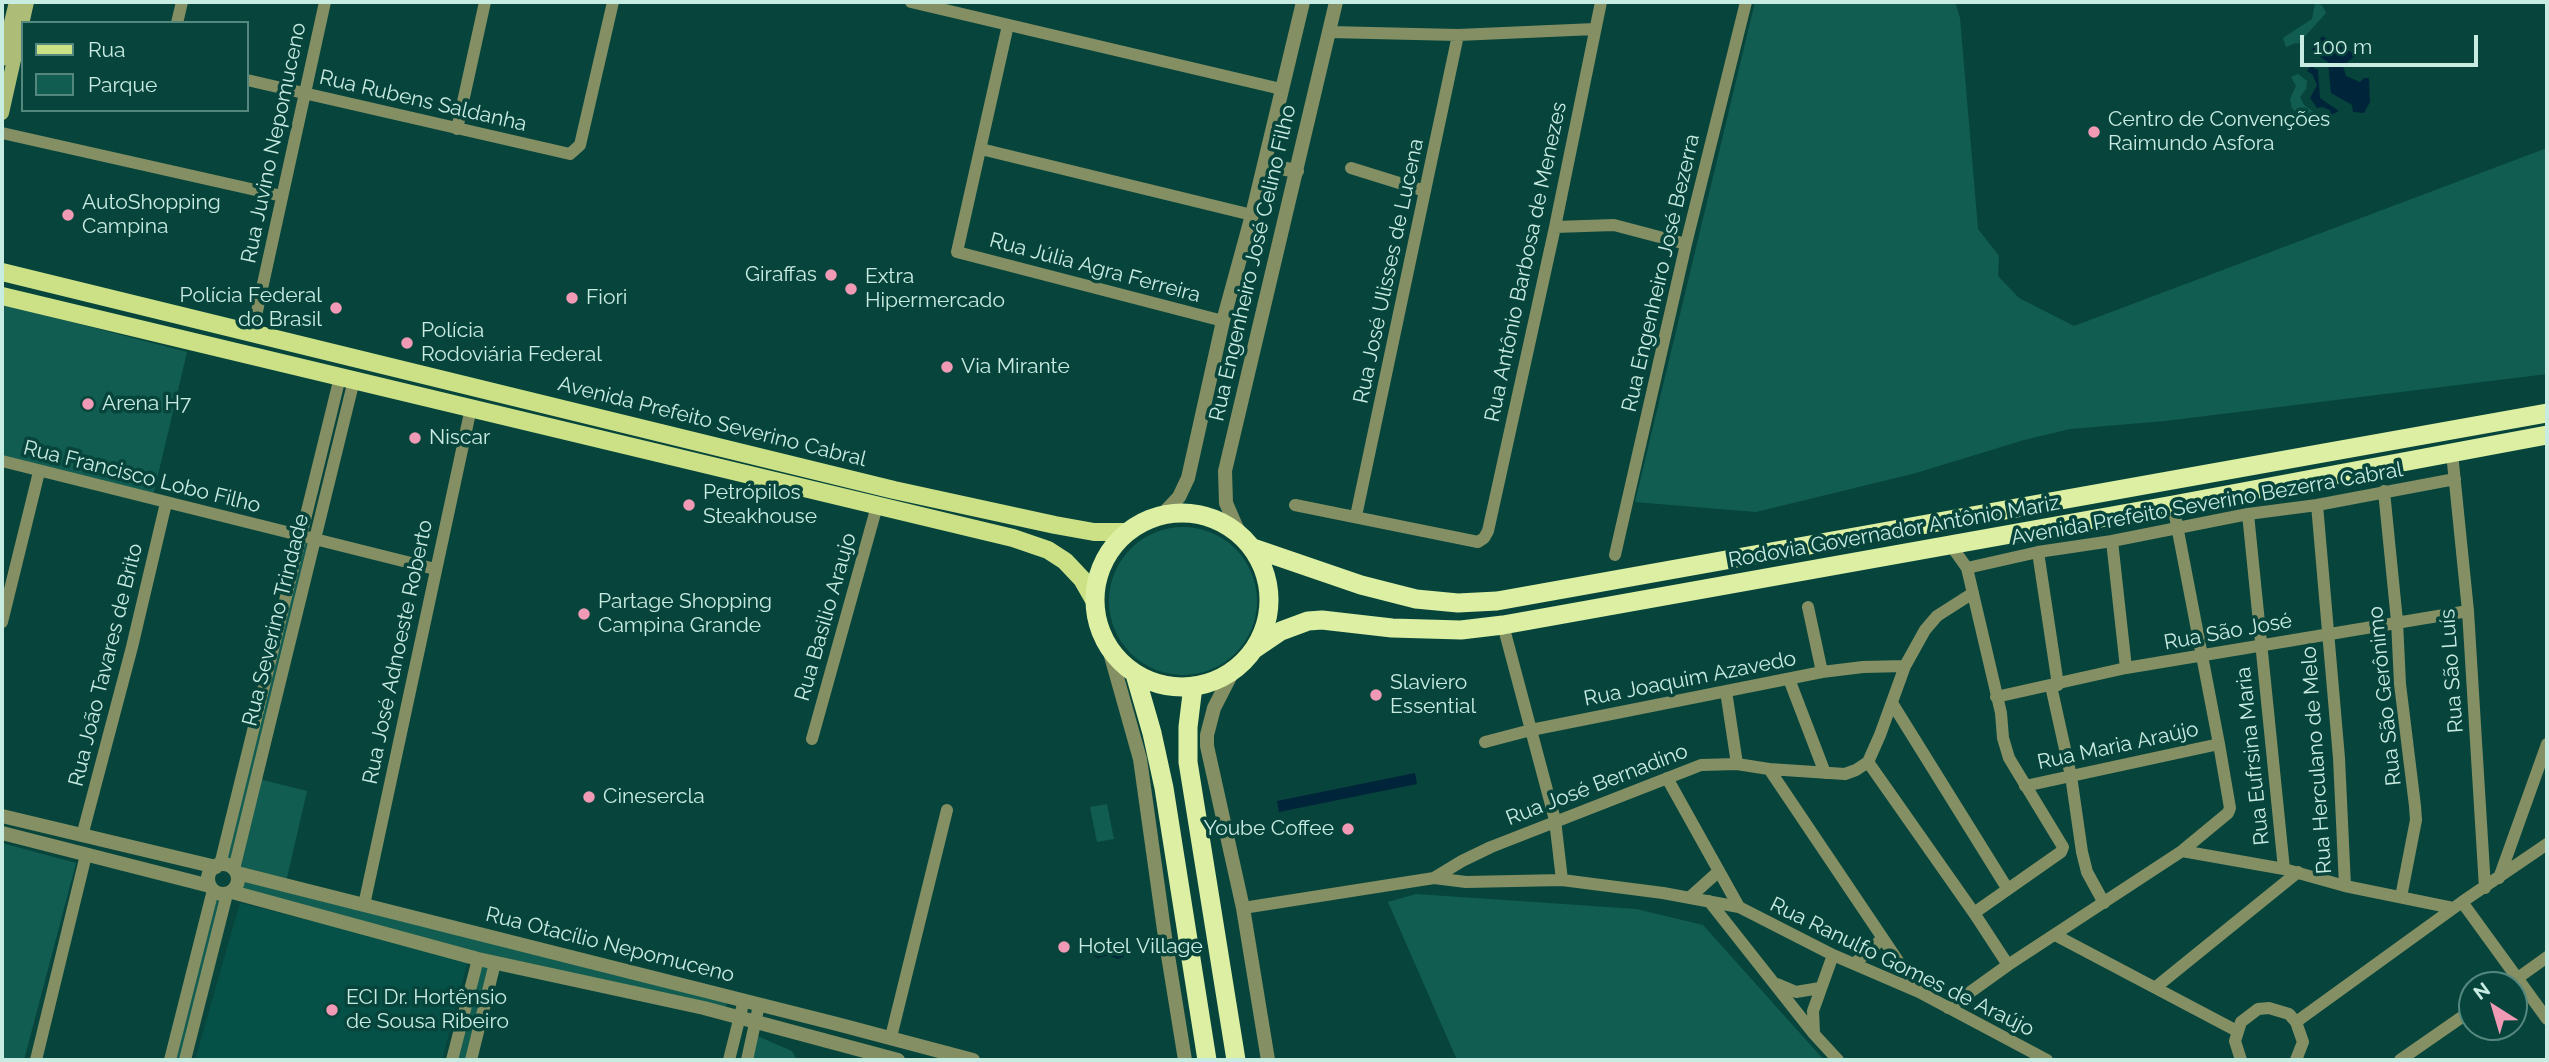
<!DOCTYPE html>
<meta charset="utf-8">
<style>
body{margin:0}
#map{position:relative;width:2549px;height:1062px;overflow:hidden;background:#07453c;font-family:Raleway,sans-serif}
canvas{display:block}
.frame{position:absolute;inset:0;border:4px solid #c8ebe2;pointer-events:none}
.legend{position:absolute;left:21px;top:21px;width:228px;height:91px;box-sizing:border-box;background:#07453c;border:2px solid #54877e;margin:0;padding:9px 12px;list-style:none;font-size:21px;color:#c8ebe2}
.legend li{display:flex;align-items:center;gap:14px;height:35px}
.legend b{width:35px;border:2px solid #54877e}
.north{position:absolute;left:2458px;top:971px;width:70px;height:70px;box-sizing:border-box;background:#07453c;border:2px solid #54877e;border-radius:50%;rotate:323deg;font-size:19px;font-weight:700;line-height:28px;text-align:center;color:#c8ebe2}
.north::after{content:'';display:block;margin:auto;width:24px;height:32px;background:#f09ab5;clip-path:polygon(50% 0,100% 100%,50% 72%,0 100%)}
.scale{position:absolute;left:2300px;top:35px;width:178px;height:32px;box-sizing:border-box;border:4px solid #c8ebe2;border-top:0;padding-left:9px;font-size:21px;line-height:24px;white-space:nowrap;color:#c8ebe2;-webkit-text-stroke:5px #07453c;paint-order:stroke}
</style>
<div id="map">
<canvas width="2549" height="1062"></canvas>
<div class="frame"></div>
<ul class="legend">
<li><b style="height:9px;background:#cce186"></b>Rua</li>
<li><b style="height:19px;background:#125d51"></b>Parque</li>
</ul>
<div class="north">N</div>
<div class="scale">100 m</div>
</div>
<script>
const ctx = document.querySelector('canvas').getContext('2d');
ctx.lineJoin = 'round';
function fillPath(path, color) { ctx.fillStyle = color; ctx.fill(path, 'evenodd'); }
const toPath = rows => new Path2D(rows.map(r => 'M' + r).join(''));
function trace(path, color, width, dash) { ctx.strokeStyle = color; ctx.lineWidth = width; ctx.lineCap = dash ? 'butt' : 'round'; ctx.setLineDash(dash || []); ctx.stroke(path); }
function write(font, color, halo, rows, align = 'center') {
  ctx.font = font + ' Raleway,sans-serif'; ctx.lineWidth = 7; ctx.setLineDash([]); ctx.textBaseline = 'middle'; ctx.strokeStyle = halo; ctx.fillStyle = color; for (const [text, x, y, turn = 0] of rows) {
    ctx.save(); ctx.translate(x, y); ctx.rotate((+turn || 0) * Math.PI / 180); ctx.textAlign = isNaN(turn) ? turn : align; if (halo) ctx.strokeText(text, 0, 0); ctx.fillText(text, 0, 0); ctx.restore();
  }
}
fillPath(toPath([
 [240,903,468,960,442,1060,195,1060]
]), '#065147');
fillPath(toPath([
 [1755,2,1955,2,1960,18,1978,229,1999,256,1998,276,2019,298,2074,326,2547,148,2547,374,2165,421,2070,429,2024,440,1916,473,1756,512,1635,502],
 [2315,3,2322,5,2326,13,2298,44,2296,43,2286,47,2283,38,2312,19],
 [2298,74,2307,81,2306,89,2300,97,2304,105,2319,116,2316,121,2310,122,2302,119,2292,108,2290,99,2296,86,2291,77],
 [2,304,187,352,153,496,2,455],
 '1109 601a74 74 0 1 1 148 0a74 74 0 1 1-148 0Z',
 [303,538,313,541,229,864,226,863],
 [259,779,307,791,286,882,238,871],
 [1107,804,1114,839,1097,842,1090,807],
 [2,843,76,863,24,1060,2,1060],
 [240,881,728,1000,725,1011,473,951,236,891],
 [1416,894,1636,909,1703,925,1824,1060,1457,1060,1388,902],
 [214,896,222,898,182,1060,173,1060],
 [481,961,493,963,469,1060,455,1060],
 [757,1036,792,1051,797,1060,751,1060]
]), '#125d51');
fillPath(toPath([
 [2322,36,2356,55,2343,66,2346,76,2360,82,2364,78,2369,78,2370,102,2364,113,2353,112,2352,105,2331,93,2328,62,2311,51],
 [2311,66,2318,70,2320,98,2339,111,2331,115,2330,110,2322,107,2317,108,2310,98,2317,85,2312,74,2307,71],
 [1415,773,1417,784,1279,812,1277,801],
 [1102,940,1109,947,1121,943,1125,945,1126,951,1123,957,1118,959,1108,955,1098,958,1092,955,1090,951,1091,946]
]), '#002439');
trace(toPath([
 [911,2,1281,89],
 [177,23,182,2],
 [1008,25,957,252,1223,321],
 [1329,32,1458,35,1595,29],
 [247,80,570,154,580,145,613,2],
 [457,129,485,2],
 [2,133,282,196],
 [981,149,1252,215],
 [1351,168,1425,191],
 [1555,227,1614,225,1686,244],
 [252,334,325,2],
 [2452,453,2468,611,2485,888],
 [2,461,435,569],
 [2384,491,2397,621,2400,684,2415,806,2416,820,2401,897],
 [1295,505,1478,542,1484,538,1488,531,1555,227,1601,2],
 [2317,505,2339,758,2345,886],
 [2248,514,2284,869],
 [1356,516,1458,35],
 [2112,541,2126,668],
 [1950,544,1967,568,2001,713,2003,738,2009,758,2063,847,2061,852,1974,913],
 [2038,552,2058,685],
 [1615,555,1686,244,1746,2],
 [1967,568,2038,552,2112,541,2248,514,2317,505,2455,479],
 [1808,607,1822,672],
 [2,622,39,472],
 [1503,625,1555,820,1562,880],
 [1789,679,1825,773],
 [2051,686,2071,776,2082,852,2087,872,2104,903],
 [1726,691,1737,764],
 [1996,697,2126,668,2468,611],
 [1892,703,2007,888],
 [812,739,877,506],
 [1485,742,1531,730,1822,672,1863,667,1905,666],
 [1868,762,1974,913,2008,965],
 [1769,769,1919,992],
 [1667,778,1739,907,1833,955,1919,992,2047,1060],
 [2025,786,2219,744],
 [82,836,132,647,166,503],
 [2182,851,2284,869,2345,886,2453,908],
 [220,865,340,377],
 [234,869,354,380],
 [1434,878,1462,861,1491,847,1701,765,1737,764,1769,769,1845,774,1856,770,1868,762,1880,735,1905,666,1925,630,1937,616,1973,593],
 [2499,878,2547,744],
 [1689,898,1719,871],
 [1709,901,1814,1034,1838,1060],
 [2462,902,2547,1019],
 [364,905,471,408],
 [1243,908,1434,878,1466,882,1562,880,1663,893,1739,907],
 [2055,935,2237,1031],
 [1854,964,1882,939],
 [1777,984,1796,992,1820,988],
 [2508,985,2547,957],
 [2156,987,2298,872],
 [1948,1008,2008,965,2182,851,2228,813,2230,808,2219,744,2173,505],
 [2296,1022,2462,902,2547,844],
 [1814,1033,1813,1011,1833,955],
 [891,1037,947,810],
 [36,1060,86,855],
 [170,1060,213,890],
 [185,1060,227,894],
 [452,1060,478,959],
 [471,1060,495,963],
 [729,1060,744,1000],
 [747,1060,759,1005],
 [2241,1060,2235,1041,2241,1022,2258,1009,2269,1008,2289,1014,2296,1022,2303,1042,2296,1060],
 [2400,1060,2472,1010]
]), '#848f63', 12);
trace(toPath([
 [1264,165,1297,171],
 [1162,515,1179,497,1188,478,1223,321,1252,215,1303,2],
 [1239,533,1226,503,1225,471,1336,2],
 [1109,649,1140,759,1165,937,1185,1060],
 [1234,669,1214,708,1207,735,1207,746,1243,908,1268,1060],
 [2,816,216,867],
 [2,833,210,886],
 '208 879a15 15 0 1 1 30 0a15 15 0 1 1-30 0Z',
 [237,873,837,1024,973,1060],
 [232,892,478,959,704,1008,898,1060]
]), '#848f63', 14);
trace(toPath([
 [2,59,16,2],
 [2,113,27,2]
]), '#adbd77', 14);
trace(toPath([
 [2,272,894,490,1055,525,1094,532,1128,532],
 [2,296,1013,538,1048,550,1065,561,1082,579,1094,600]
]), '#cce186', 18);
trace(toPath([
 '1095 600a87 87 0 1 1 174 0a87 87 0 1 1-174 0Z',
 [1253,548,1361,585,1416,599,1458,603,1497,601,2547,413],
 [1253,650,1281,631,1308,621,1322,620,1392,628,1461,630,1503,625,2173,505,2547,435],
 [1135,674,1152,733,1164,788,1207,1060],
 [1193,686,1188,727,1188,762,1236,1060]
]), '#dcefa2', 19);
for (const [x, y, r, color] of [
 [2094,132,7,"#f09ab5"],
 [68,215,7,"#f09ab5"],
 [831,275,7,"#f09ab5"],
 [851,289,7,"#f09ab5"],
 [572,298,7,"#f09ab5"],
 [336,308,7,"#f09ab5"],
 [407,343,7,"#f09ab5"],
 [947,367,7,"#f09ab5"],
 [88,404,7,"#f09ab5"],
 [415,438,7,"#f09ab5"],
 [689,505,7,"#f09ab5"],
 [584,614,7,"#f09ab5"],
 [1376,695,7,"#f09ab5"],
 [589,797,7,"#f09ab5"],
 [1348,829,7,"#f09ab5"],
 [1064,947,7,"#f09ab5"],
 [332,1010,7,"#f09ab5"]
]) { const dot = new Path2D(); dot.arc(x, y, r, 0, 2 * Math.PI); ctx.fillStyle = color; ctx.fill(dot); trace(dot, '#07453c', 2.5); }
write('21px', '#c8ebe2', '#07453c', [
 ["Rua Rubens Saldanha",423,101,13],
 ["Rua Juvino Nepomuceno",274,143,-78],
 ["Rua Antônio Barbosa de Menezes",1526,262,-78],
 ["Rua Engenheiro José Celino Filho",1253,263,-77],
 ["Rua Júlia Agra Ferreira",1095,268,15],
 ["Rua José Ulisses de Lucena",1389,271,-78],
 ["Rua Engenheiro José Bezerra",1661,273,-77],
 ["Avenida Prefeito Severino Cabral",712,422,14],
 ["Rua Francisco Lobo Filho",142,477,14],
 ["Avenida Prefeito Severino Bezerra Cabral",2207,504,-10],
 ["Rodovia Governador Antônio Mariz",1894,532,-10],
 ["Rua Basilio Araujo",826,617,-74],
 ["Rua Severino Trindade",276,620,-76],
 ["Rua São José",2228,632,-10],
 ["Rua José Adnoeste Roberto",398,652,-78],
 ["Rua João Tavares de Brito",106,665,-76],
 ["Rua São Luís",2452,671,-94],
 ["Rua Joaquim Azavedo",1690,679,-11],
 ["Rua São Gerônimo",2385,696,-96],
 ["Rua Maria Araújo",2118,746,-12],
 ["Rua Eufrsina Maria",2253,756,-96],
 ["Rua Herculano de Melo",2317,760,-94],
 ["Rua José Bernadino",1597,785,-21],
 ["Rua Otacílio Nepomuceno",610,945,14],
 ["Rua Ranulfo Gomes de Araújo",1902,967,26]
]);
write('21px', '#c8ebe2', '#07453c', [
 ["Centro de Convenções",2108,120],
 ["Raimundo Asfora",2108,144],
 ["AutoShopping",82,203],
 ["Campina",82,227],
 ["Giraffas",817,275,"right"],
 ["Extra",865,277],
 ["Hipermercado",865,301],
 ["Polícia Federal",322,296,"right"],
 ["do Brasil",322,320,"right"],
 ["Fiori",586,298],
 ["Polícia",421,331],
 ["Rodoviária Federal",421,355],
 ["Via Mirante",961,367],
 ["Arena H7",102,404],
 ["Niscar",429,438],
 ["Petrópilos",703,493],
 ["Steakhouse",703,517],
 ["Partage Shopping",598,602],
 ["Campina Grande",598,626],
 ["Slaviero",1390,683],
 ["Essential",1390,707],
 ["Cinesercla",603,797],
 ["Yoube Coffee",1334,829,"right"],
 ["Hotel Village",1078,947],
 ["ECI Dr. Hortênsio",346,998],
 ["de Sousa Ribeiro",346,1022]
], 'left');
</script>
